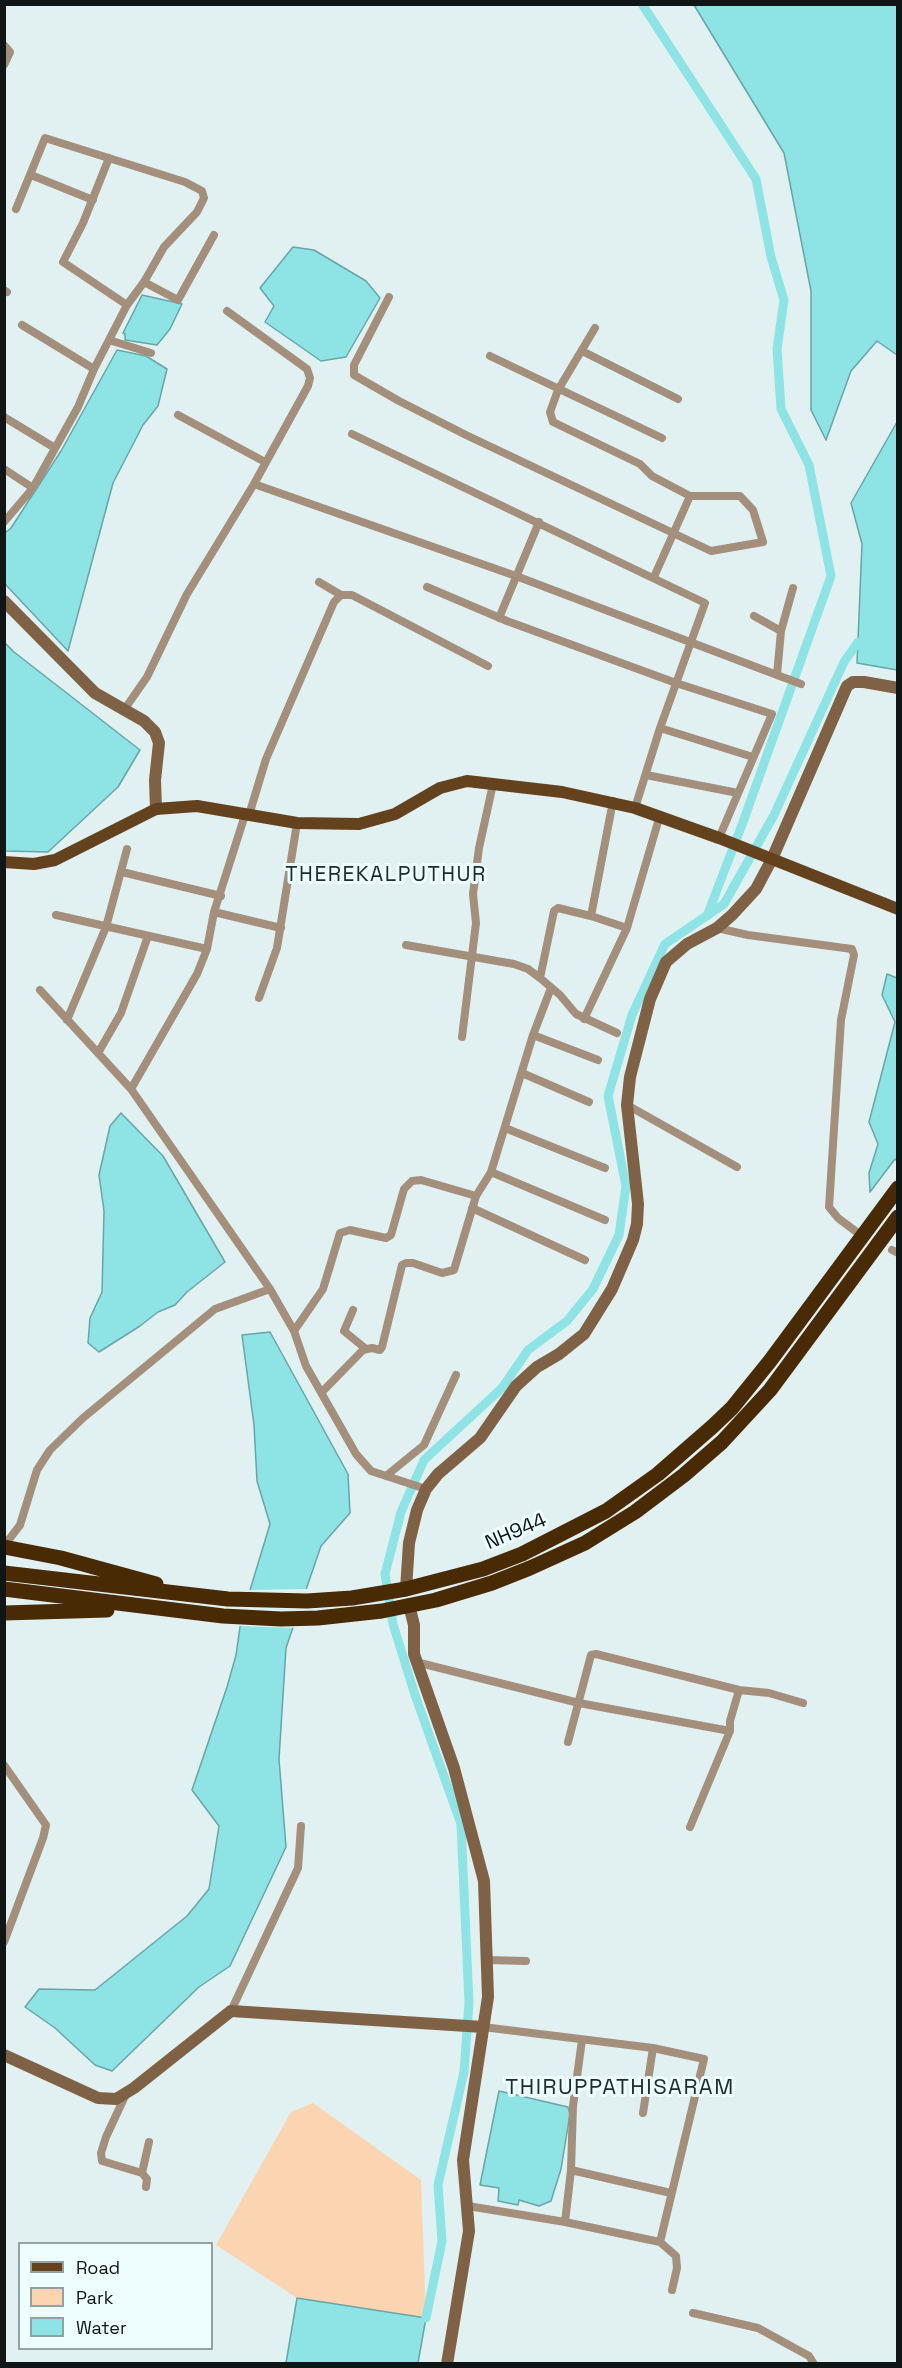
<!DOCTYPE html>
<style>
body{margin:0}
#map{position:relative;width:902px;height:2368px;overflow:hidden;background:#e1f1f1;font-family:"Space Grotesk",sans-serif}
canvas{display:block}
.frame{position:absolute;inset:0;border:6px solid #101516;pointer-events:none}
.legend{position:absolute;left:18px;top:2242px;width:195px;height:108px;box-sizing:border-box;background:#eefefe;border:2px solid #95a1a1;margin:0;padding:8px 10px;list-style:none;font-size:18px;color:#101516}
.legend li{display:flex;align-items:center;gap:12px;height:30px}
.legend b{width:30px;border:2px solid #95a1a1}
</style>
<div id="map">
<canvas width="902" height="2368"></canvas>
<div class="frame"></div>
<ul class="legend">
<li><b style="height:8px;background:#64421e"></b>Road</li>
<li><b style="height:16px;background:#fbd5b1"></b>Park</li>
<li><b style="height:16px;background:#8ee3e5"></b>Water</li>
</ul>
</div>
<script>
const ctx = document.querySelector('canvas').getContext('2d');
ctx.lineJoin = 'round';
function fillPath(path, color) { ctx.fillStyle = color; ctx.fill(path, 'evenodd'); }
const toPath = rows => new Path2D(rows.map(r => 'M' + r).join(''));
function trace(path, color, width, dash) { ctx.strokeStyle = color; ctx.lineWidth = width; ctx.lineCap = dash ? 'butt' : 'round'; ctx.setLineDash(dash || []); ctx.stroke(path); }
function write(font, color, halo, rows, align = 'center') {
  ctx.font = font + ' "Space Grotesk",sans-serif'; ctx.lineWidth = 6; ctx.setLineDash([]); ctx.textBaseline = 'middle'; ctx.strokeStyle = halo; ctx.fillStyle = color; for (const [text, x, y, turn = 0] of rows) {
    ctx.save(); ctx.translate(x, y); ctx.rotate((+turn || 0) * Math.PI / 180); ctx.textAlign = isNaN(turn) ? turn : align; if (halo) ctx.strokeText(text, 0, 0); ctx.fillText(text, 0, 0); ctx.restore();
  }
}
fillPath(toPath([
 [313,2103,421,2180,426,2318,297,2298,216,2245,291,2112]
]), '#fbd5b1');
const water = toPath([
 [694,5,897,5,897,355,877,341,851,371,826,440,811,410,811,291,784,153,694,5],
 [293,247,314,250,366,281,380,298,346,357,321,361,265,322,274,306,260,288,293,247],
 [142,295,182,304,170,329,157,345,125,340,125,334,123,333,142,295],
 [117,350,146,356,167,369,158,406,143,425,113,483,68,651,5,584,5,533,11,528,61,451,117,350],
 [897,422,897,670,857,663,862,544,851,503,897,422],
 [4,642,14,652,140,750,118,787,48,852,5,851,4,642],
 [887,974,897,978,897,1161,895,1159,870,1192,869,1173,878,1144,869,1122,895,1022,882,995,887,974],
 [121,1113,163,1156,225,1262,187,1292,175,1305,158,1312,140,1326,99,1352,88,1343,90,1318,102,1292,104,1211,99,1175,110,1126,121,1113],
 [270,1332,348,1474,350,1513,321,1546,286,1648,279,1759,286,1847,230,1966,199,1987,112,2071,95,2065,55,2028,25,2007,39,1989,95,1990,187,1916,209,1889,219,1826,192,1790,227,1687,236,1655,241,1620,270,1524,257,1481,254,1425,242,1335,270,1332],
 [499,2091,568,2107,570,2114,561,2169,551,2201,539,2206,519,2200,518,2205,498,2201,499,2188,480,2185,499,2091],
 [297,2298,426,2318,418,2363,286,2363,297,2298]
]);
fillPath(water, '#8ee3e5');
trace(water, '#68a5a7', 1.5);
fillPath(toPath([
 [308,1589,296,1628,237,1626,247,1590]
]), '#e1f1f1');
trace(toPath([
 [642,4,756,179,771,257,784,300,777,349,781,409,809,465,831,576,743,822,707,916],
 [426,2318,442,2241,438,2185,464,2072,469,2003,461,1824,415,1695,393,1624,385,1574,401,1512,424,1460,502,1388,528,1350,567,1321,593,1289,619,1235,626,1186,608,1096,632,1015,665,944,724,904,774,815,844,662,858,642]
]), '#8ee3e5', 9);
trace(toPath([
 [4,45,10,52,4,65],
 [31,175,93,200],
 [16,209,45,138,185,182,202,191,204,198,197,212,164,247,144,282,127,305],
 [144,282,178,300,214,235],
 [4,290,7,292],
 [389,297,354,365,354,375,399,401,466,435,711,551,763,542,753,510,740,496,690,496,652,476,640,464,553,422,550,412,558,390,595,328],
 [22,325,94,369],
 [109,340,151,353],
 [582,351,678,399],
 [490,356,662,438],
 [178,415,265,462],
 [4,417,55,448],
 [352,434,705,603,660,728,635,808],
 [4,469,33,488],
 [254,484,516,576,777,675,781,631,793,588],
 [4,522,33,488,78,407,94,369,127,305,63,262,83,223,109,158],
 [654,577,690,496],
 [319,582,341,595],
 [427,587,507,621,676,683,772,714,719,838],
 [754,616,781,631],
 [499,618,539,522],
 [777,675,801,684],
 [124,710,147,677,187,594,254,484,308,386,310,378,307,369,227,311],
 [660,728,753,757],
 [646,775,738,793],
 [613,801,591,916,627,928],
 [249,815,266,759,334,602,341,595,352,595,488,666],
 [122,872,221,896],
 [214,912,281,928],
 [56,915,207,949],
 [591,916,558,908,554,911,540,978,560,995,576,1014,617,1033],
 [717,928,748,935,852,949,854,955,841,1020,829,1207,838,1218,862,1236],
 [406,945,514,964,528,969,540,978],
 [40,990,131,1089,270,1289,294,1331,306,1366,356,1454,371,1471,426,1489],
 [259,998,277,948,297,823],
 [584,1019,627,928,660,815],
 [67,1020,106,927,127,849],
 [533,1035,598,1060],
 [462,1037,476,923,473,894,479,848,493,784],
 [98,1053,121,1013,148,936],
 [522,1073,589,1102],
 [131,1089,197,974,207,949,214,912,245,815],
 [627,1105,737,1167],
 [505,1128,605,1168],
 [491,1172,605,1220],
 [472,1208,585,1260],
 [892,1250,898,1253],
 [353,1310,344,1331,366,1349],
 [294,1331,323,1289,340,1233,350,1230,386,1238,391,1235,404,1189,412,1181,421,1180,476,1196],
 [322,1392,363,1350,372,1348,380,1350,382,1347,402,1265,406,1263,413,1263,442,1273,454,1270,476,1196,491,1172,533,1035,551,988],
 [386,1476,424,1445,456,1375],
 [4,1546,20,1525,37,1470,50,1450,83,1418,215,1309,270,1289],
 [416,1662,579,1703,730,1731],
 [568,1742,591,1655,596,1654,739,1690,769,1693,803,1703],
 [4,1765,46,1825,43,1838,4,1942],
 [690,1827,730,1731,730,1721,739,1690],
 [487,1960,526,1961],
 [231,2011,298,1868,301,1826],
 [126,2094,106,2137,101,2153,102,2161,142,2173,147,2179,146,2187],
 [643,2113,653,2048],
 [571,2170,671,2193],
 [142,2173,149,2142],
 [468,2206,565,2222,660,2242,704,2059,653,2048,483,2027],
 [565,2222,571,2170,573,2106,582,2040],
 [660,2242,676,2256,677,2268,672,2290],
 [693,2313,758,2328,809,2356,814,2364]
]), '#a38f7c', 8);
trace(toPath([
 [4,601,95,693,144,721,155,732,159,743,155,780,156,809],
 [406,1589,409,1543,417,1510,426,1489,438,1474,480,1438,516,1386,537,1367,559,1354,584,1334,612,1289,633,1240,637,1224,638,1204,627,1105,630,1077,650,999,666,962,687,944,717,928,732,915,756,889,772,859,847,686,853,682,864,682,898,688],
 [409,1605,414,1625,414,1654,454,1768,484,1881,488,1997,463,2160,469,2231,447,2364],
 [4,2055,98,2098,116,2099,134,2088,231,2011,483,2027]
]), '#7f6246', 12);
trace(toPath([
 [4,862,34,864,55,860,156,809,197,806,297,823,359,824,395,814,440,788,467,781,562,792,635,808,719,838,898,909]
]), '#64421e', 12);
trace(toPath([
 [4,1547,61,1558,156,1584],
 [4,1573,228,1599,307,1601,352,1598,406,1589,483,1569,522,1554,606,1511,658,1474,712,1427,732,1408,770,1361,898,1188],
 [4,1589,223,1616,281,1619,318,1618,382,1611,436,1600,492,1583,530,1568,585,1543,635,1512,684,1475,722,1442,770,1390,898,1217],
 [4,1613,107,1610]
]), '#482a05', 15);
write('20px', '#101516', '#eefefe', [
 ["NH944",516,1532,-23]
]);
ctx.letterSpacing = '1.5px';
write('21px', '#202d2d', '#eefefe', [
 ["THEREKALPUTHUR",386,875]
]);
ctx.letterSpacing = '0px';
ctx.letterSpacing = '1.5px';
write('22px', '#202d2d', '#eefefe', [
 ["THIRUPPATHISARAM",620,2088]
]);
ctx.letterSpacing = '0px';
</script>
